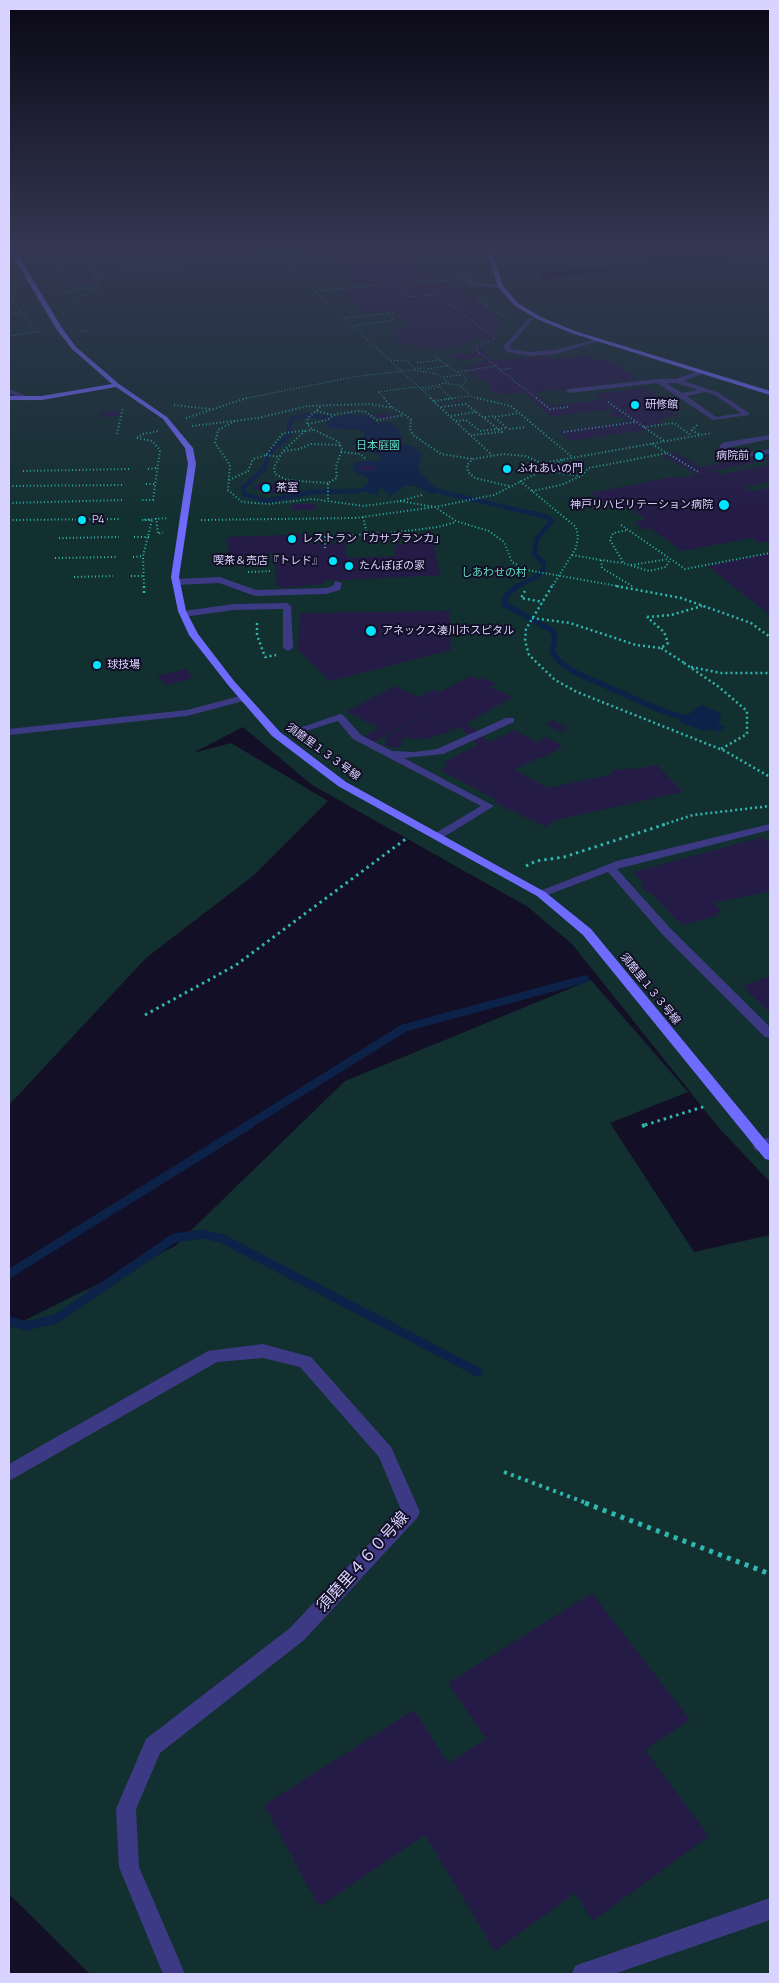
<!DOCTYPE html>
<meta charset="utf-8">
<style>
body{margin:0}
#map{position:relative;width:779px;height:1983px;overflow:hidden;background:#130f26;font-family:Manrope,sans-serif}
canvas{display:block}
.frame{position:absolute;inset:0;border:10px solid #d9d4ff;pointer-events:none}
</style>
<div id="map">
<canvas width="779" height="1983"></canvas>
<div class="frame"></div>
</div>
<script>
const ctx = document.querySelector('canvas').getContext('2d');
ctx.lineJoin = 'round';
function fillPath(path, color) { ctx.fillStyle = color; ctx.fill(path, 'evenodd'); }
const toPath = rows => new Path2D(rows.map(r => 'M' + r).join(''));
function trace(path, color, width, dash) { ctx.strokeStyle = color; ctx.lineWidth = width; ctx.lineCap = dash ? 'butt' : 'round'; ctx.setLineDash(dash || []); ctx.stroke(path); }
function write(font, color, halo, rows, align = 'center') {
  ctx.font = font + ' Manrope,"Noto Sans JP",sans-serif'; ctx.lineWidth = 4; ctx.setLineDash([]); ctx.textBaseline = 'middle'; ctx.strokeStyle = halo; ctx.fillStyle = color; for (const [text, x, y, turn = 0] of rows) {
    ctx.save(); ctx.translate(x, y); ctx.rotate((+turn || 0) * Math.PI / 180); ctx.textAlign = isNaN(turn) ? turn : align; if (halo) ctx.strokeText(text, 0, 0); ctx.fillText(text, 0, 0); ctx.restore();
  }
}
fillPath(toPath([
 [9,250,701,250,715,258,539,273,541,279,725,258,710,250,770,250,770,1182,719,1128,572,944,528,907,312,785,243,727,193,753,231,743,328,801,254,875,146,958,9,1105],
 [591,980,688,1092,610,1123,694,1252,770,1235,770,1974,90,1974,9,1894,9,1328,175,1246,345,1081]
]), '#12302f');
fillPath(toPath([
 [351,414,369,416,377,423,389,422,400,429,397,432,404,437,397,440,405,445,413,446,422,455,418,467,421,473,434,487,444,491,431,494,415,486,404,486,391,496,382,488,378,491,378,495,359,491,368,483,368,478,353,471,353,466,355,462,382,460,377,454,360,449,352,442,364,436,365,433,361,430,328,428,325,423,331,418],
 [702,705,720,713,721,720,717,723,726,727,718,732,709,729,704,731,678,721]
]), '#0c2248');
trace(toPath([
 [331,418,308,415,292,419,289,424,289,435,269,453,264,469,243,488,244,494,266,501,312,492,359,491],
 [442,492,547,517,552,521,537,538,534,554,543,562,544,569,536,577,515,587]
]), '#0c2248', 4.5);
trace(toPath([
 [517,586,505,597,504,604,553,631,555,640,552,652,560,662,574,672,660,710,686,718]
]), '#0c2248', 5.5);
trace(toPath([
 [248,1125,404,1028,585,979]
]), '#0c2248', 8);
trace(toPath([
 [9,1274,250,1124],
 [9,1321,26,1326,56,1319,174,1238,203,1234,223,1239,478,1372]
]), '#0c2248', 9);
fillPath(toPath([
 [391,250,407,251,432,279,410,281,413,283,401,284,404,286,450,281,503,321,498,322,499,327,490,331,498,338,480,349,494,360,548,356,552,359,589,355,598,361,609,360,638,380,534,393,551,406,600,400,593,394,646,387,660,397,654,398,678,416,659,419,663,423,647,426,652,429,570,441,559,431,628,422,624,418,610,416,608,414,614,411,611,409,550,417,524,393,505,395,489,390,490,384,480,381,464,367,486,361,479,356,475,356,477,358,458,361,449,354,475,353,472,349,489,340,490,337,475,339,459,346,435,348,415,346,396,340,393,336,394,332,408,325,391,312,366,314,340,293,347,292,343,289,382,286,378,283,355,285,334,256,339,256,337,254],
 [85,263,86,269,71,270,70,264],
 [91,270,92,275,80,275,79,271],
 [92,276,93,283,70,283,69,279,74,278],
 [120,410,119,416,100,417,101,411],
 [386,413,395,418,382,420,372,415],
 [675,452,700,467,770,454,770,460,713,470,720,474,770,465,770,482,745,487,752,491,770,488,770,541,759,543,751,538,682,551,650,528,644,530,634,522,646,520,630,508,623,506,611,508,591,493,666,478,693,476,695,474,663,455],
 [362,466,374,466,374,471,361,471],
 [264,481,278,485,276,486,281,488,272,494,251,488],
 [292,504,315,504,318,506,316,506,316,510,292,510],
 [310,534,310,544,345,543,347,558,395,556,394,546,398,546,398,544,406,544,406,541,433,540,440,575,324,581,324,584,280,588,280,586,276,586,275,554,228,555,228,537],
 [770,553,769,614,707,566],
 [241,555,241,561,230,561,231,556],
 [449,611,451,650,330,681,298,650,300,613],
 [186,669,193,678,165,685,157,676],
 [470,676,479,680,483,678,497,684,491,687,513,697,467,723,490,742,514,730,537,742,546,737,563,746,542,758,540,757,514,770,548,788,614,774,611,771,627,768,630,770,657,765,683,792,556,820,545,827,494,802,497,800,440,770,448,766,443,763,477,745,460,727,454,730,444,726,452,731,426,739,394,738,403,740,399,748,384,746,387,738,385,738,423,716,374,742,363,737,379,728,346,712,395,686,419,697,434,690,440,692],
 [553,720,568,728,561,732,546,724],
 [763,837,770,844,770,891,714,903,721,911,716,912,720,915,684,925,681,921,678,922,650,892,647,893,641,887,645,886,633,872],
 [770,976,770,1013,742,986],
 [592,1593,690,1720,645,1750,709,1836,593,1921,575,1893,495,1951,425,1835,319,1907,264,1805,414,1710,448,1763,486,1739,448,1683]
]), '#241b47');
trace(toPath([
 [37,250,53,264,63,263,60,269,45,276],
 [270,250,432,399],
 [94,275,314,250],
 [423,282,450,280],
 [423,282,436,294],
 [51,286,63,280],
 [52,288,59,286],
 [315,291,393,284,409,297,437,294,495,338,475,349,496,366],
 [55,293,98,287],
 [9,295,36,332],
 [9,295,16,294],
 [479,300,507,319],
 [9,303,14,303],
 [66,311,76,298,99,288,87,264],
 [9,314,21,312],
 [344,318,394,313],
 [353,326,394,320,386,313],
 [81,331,90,330],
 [9,336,42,331],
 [435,357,467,379,461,387,472,397,482,399],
 [391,361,405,360,416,369,422,368],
 [417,363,439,360],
 [500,370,538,399],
 [423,372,427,369,447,366],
 [458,372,496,366,500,370,512,368],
 [444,377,460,375],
 [420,388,438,385],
 [422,390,440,387],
 [378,392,417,387],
 [379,392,385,399],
 [243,399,353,377,411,370,438,374,447,381,444,383],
 [446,399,470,396],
 [452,399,438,385,444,383,462,386]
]), '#2fb8b0', 1, [1, 2]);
trace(toPath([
 [384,398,392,408],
 [430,398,492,455],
 [477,398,511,406,572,457],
 [536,398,550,409,568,407],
 [434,401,455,398],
 [608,402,664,441],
 [174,405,210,409],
 [320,407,308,418,307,423,310,428,339,442,342,450,336,466,337,478,328,483,328,500],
 [441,407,466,404,502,432,471,435],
 [317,411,332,415],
 [451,416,476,412],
 [495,417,519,413],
 [186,418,247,398],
 [235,421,218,430,215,443,230,465,228,490,242,502,268,504,312,499,364,506,400,501,422,495],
 [456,421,466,420,480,431,507,428,493,416,485,417],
 [308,424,327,420,336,414,359,411,366,412,377,420,404,415],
 [697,425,692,430,700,435],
 [192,426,258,418,308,406,370,404,393,408,405,415,411,420,410,429,413,435,441,454,473,459],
 [644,427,674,423,692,436],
 [509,429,526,427],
 [305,431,283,451,274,467,275,474,287,480,328,483],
 [564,432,636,422],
 [117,434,123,407],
 [137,438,152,441,160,450,153,500,142,500],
 [137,438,143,434,158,431],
 [652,444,700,473],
 [284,451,299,449,311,444,341,445],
 [341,452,360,454,365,458],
 [266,455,280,457],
 [543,463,712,433],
 [148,469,157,468],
 [542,470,580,476],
 [23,471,130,469],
 [229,480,248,471,253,459,266,455,283,433,313,430],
 [520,481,576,527,578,537,576,548,552,587],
 [146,484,155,484],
 [9,486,123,485],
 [509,486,475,478,468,472,467,465,473,459,503,454,525,456,544,464],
 [532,491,561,485,581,476,589,468,667,453],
 [400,501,435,507,456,521,489,531,504,542,512,562,527,570,623,587],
 [9,503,124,500],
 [363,517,367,534],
 [156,518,158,534,163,532],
 [9,520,121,519],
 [201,520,355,518,435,507,494,495,565,459],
 [621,525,685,569,770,553],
 [134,537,149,537],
 [59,538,119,537],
 [325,548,325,537,398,532,438,527,456,522],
 [572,555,601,560],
 [133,557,143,556],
 [55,558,116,557],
 [623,562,610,540,613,533,628,530],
 [631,565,669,559],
 [248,572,272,571],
 [131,576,145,576],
 [74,577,113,576],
 [632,586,602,568,601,560,623,563,649,571,666,567,670,559],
 [144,587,143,556,152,520,142,520,168,518]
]), '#2fb8b0', 2, [1, 2.5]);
trace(toPath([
 [144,586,144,596],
 [552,586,526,629,525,641,529,655,555,680,577,692,725,751,770,777],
 [616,586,681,598,751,623,770,637],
 [525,591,521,598,543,602],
 [647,617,671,615,702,606],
 [532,618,570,623,636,645,661,648,668,643,664,632,647,617],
 [257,623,257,635,265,657,276,655],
 [661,648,686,664],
 [684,663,719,687,747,711,747,734,721,749],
 [691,667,721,673,770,673],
 [662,825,693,815,770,806]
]), '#2fb8b0', 2.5, [2, 3]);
trace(toPath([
 [526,866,536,861,564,857,666,824],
 [145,1015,236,965,407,838],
 [645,1125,706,1106]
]), '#2fb8b0', 3, [2.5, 4]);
trace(toPath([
 [642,1126,649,1124],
 [504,1472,589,1504]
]), '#2fb8b0', 4, [3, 4.5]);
trace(toPath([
 [585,1503,770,1574]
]), '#2fb8b0', 5, [4, 5.5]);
fillPath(toPath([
 [460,275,464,275,472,282,503,286,500,288,468,285,460,275],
 [530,317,533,319,509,347,511,349,528,352,556,350,599,338,602,340,556,354,528,356,507,352,503,347,530,317],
 [702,370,705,372,704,373,684,381,719,393,749,413,749,415,713,420,657,383,569,393,566,391,569,389,658,379,676,379,702,370],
 [666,383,676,383,698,390,682,393,666,383],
 [705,392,715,395,741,413,716,417,687,396,705,392],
 [9,389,31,398,32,399,29,401,9,393,9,389],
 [770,435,770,439,727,448,736,453,743,454,770,449,770,453,743,458,731,457,719,449,721,444,726,442,770,435],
 [220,577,256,590,326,588,333,586,335,581,342,583,340,590,326,594,255,596,219,583,176,585,172,582,176,579,220,577],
 [287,603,291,606,293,648,288,651,283,648,283,609,234,610,183,617,179,614,183,611,234,604,287,603],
 [340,714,343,715,361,735,392,751,415,752,437,749,506,718,514,718,514,722,443,754,404,758,494,806,442,838,434,838,432,836,434,834,481,806,353,739,338,721,296,734,291,731,340,714],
 [770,824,770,830,617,869,670,928,770,1027,770,1038,765,1037,662,934,608,872,545,896,541,897,535,894,537,892,617,861,770,824],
 [770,1137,770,1147,760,1151,755,1150,753,1146,755,1142,770,1137],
 [770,1898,770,1920,614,1974,572,1974,575,1966,583,1963,770,1898]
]), '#3d3a85');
fillPath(toPath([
 [244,695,247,696,247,700,187,716,9,735,9,729,187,710,244,695],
 [263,1344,311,1357,391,1447,420,1512,417,1518,304,1640,160,1753,136,1809,139,1867,185,1974,163,1974,119,1867,116,1809,146,1739,290,1628,401,1510,379,1457,300,1367,263,1358,217,1362,9,1481,9,1464,208,1351,263,1344]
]), '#3d3a85');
fillPath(toPath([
 [9,250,15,250,62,328,76,347,119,384,167,417,193,448,196,464,179,577,186,611,198,634,234,681,280,732,346,782,545,892,591,929,770,1146,770,1160,765,1159,583,935,537,896,338,786,272,736,228,685,189,635,178,611,171,577,188,464,185,448,163,419,116,387,42,400,9,400,9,396,42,396,112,384,72,349,57,330,9,250],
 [486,250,492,250,503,286,519,304,541,317,575,331,770,391,770,395,571,333,537,319,515,306,498,287,486,250]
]), '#6f6bff');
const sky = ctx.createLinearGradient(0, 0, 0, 527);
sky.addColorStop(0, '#0a0815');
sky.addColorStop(0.47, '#333752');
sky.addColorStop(1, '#33375200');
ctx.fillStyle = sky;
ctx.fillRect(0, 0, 779, 527);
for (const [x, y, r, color] of [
 [635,405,5,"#00e5ff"],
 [759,456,5,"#00e5ff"],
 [507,469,5,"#00e5ff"],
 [266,488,5,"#00e5ff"],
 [724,505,6,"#00e5ff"],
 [82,520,5,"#00e5ff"],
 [292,539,5,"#00e5ff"],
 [333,561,5,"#00e5ff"],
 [349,566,5,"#00e5ff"],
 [371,631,6,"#00e5ff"],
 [97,665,5,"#00e5ff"]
]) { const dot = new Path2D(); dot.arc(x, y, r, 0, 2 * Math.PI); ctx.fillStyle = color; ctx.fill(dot); trace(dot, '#130f26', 2); }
write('11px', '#d9d4ff', '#130f26', [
 ["研修館",645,405],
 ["病院前",749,456,"right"],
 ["ふれあいの門",517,469],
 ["茶室",276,488],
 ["神戸リハビリテーション病院",713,505,"right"],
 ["P4",92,520],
 ["レストラン「カサブランカ」",302,539],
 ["喫茶＆売店『トレド』",323,561,"right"],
 ["たんぽぽの家",359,566],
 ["アネックス湊川ホスピタル",382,631],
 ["球技場",107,665]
], 'left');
write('11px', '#5fe0c0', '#130f26', [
 ["日本庭園",378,446],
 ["しあわせの村",494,573]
]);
write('11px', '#d9d4ff', '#130f26', [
 ["須磨里１３３号線",323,752,36],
 ["須磨里１３３号線",650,989,51]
]);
write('16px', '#d9d4ff', '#130f26', [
 ["須磨里４６０号線",363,1562,-48]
]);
</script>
